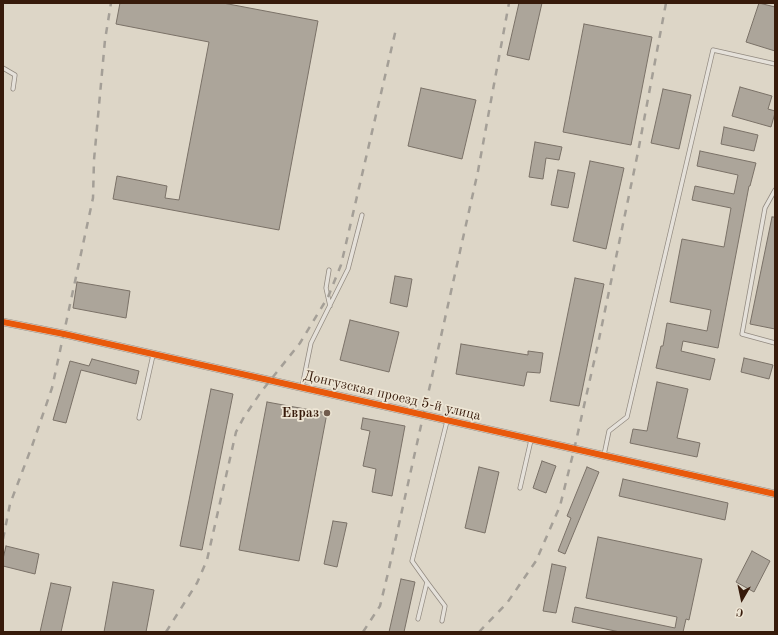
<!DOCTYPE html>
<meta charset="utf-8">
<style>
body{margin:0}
#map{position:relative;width:778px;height:635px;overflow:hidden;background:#ddd6c7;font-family:"Old Standard TT",serif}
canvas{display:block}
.frame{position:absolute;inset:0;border:4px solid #371b0b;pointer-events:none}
.north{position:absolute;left:722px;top:579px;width:40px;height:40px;-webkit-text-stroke:3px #eee6d5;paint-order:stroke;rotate:189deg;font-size:11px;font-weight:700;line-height:16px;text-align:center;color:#371b0b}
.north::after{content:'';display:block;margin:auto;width:14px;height:18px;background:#371b0b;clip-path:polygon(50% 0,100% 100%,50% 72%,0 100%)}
</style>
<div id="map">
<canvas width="778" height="635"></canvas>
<div class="frame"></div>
<div class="north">С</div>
</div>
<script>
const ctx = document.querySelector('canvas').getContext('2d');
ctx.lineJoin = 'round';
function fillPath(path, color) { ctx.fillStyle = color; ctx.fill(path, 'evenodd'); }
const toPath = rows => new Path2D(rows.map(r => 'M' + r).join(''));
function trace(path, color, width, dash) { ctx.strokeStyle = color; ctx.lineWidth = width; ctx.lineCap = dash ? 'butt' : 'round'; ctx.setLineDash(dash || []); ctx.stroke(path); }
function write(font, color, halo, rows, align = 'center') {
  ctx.font = font + ' "Old Standard TT",serif'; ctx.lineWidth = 3.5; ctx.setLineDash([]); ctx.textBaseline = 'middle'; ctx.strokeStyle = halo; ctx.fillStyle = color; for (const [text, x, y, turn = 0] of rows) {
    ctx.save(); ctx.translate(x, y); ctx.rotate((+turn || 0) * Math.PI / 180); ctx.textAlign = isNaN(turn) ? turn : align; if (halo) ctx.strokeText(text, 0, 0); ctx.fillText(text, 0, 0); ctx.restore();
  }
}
const building = toPath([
 [120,3,223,3,318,21,279,230,113,199,117,176,167,186,165,198,179,200,209,42,116,24,120,3],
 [519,3,542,3,529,60,507,55,519,3],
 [759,3,775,7,775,51,746,42,759,3],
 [584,24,652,37,631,145,563,132,584,24],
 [740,87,772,96,768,109,775,111,775,113,771,127,732,116,740,87],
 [421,88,476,100,462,159,408,146,421,88],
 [663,89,691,95,679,149,651,143,663,89],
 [724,127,758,135,754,151,721,144,724,127],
 [535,142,562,147,559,160,546,158,543,179,529,177,535,142],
 [700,151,756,163,750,186,749,186,718,348,683,341,681,351,715,359,710,380,656,368,661,346,663,346,667,323,707,331,711,310,670,302,682,239,724,247,731,208,692,200,695,186,734,194,738,175,697,166,700,151],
 [590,161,624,168,606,249,573,241,590,161],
 [558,170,575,173,568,208,551,205,558,170],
 [772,217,775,217,775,329,750,324,772,217],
 [395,276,412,279,407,307,390,303,395,276],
 [575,278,604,284,579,406,550,401,575,278],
 [77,282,130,291,126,318,73,308,77,282],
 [350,320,399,332,389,372,340,360,350,320],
 [461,344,528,355,528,351,543,353,540,373,527,372,524,386,456,374,461,344],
 [744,358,773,365,769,379,741,372,744,358],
 [92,359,139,371,136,384,81,370,66,423,53,420,70,361,89,366,92,359],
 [657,382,688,389,677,438,700,443,697,457,630,443,633,429,647,431,657,382],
 [211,389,233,394,202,550,180,546,211,389],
 [267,402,327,413,299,561,239,550,267,402],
 [363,418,405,426,392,496,372,492,376,469,363,466,370,431,361,429,363,418],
 [542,461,556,466,546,493,533,488,542,461],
 [479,467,499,472,485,533,465,528,479,467],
 [587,467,599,472,565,554,558,551,571,518,567,516,587,467],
 [623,479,728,503,725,520,619,496,623,479],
 [333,521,347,523,337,567,324,564,333,521],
 [598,537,702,559,689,620,686,619,683,632,620,632,572,622,575,607,675,628,677,617,586,598,598,537],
 [6,546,39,554,35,574,3,566,3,559,6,546],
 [752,551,770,561,754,592,736,582,752,551],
 [552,564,566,567,556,613,543,611,552,564],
 [401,579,415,582,404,632,389,632,401,579],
 [113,582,154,590,146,632,104,632,113,582],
 [51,583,71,587,61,632,40,632,51,583]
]);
fillPath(building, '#aca59a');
trace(building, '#7a7167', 1);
const lane = toPath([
 [3,68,15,75,13,89],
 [775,190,765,208,742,334,775,343],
 [329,270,326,288,330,306],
 [302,387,311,343,348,269,362,215],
 [139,418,153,355],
 [604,455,609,431,627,417,713,50,775,64],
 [520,488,531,440],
 [427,582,445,606,442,621],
 [418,619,427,582,412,561,447,421]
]);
const street = toPath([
 [3,322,64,334,775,494]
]);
trace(lane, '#928a80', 5);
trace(street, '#928a80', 8);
trace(lane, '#e5e1da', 3.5);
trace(street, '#e5e1da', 7);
trace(toPath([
 [3,539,10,504,32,446,52,388,93,198,94,160,105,40,111,3],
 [166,632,197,583,207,560,236,432,244,417,261,392,300,343,328,297,341,265,396,29],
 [363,632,380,606,388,573,478,171,509,3],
 [479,632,507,603,536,561,560,506,574,450,598,344,638,152,666,3]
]), '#a49f97', 2.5, [7, 7]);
trace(toPath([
 [3,322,64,334,775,494]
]), '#e8590c', 6);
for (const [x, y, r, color] of [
 [327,413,4,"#715c4d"]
]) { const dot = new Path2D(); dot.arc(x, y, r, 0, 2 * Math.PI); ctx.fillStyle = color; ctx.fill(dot); trace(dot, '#eee6d5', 1.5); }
write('14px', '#371b0b', '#eee6d5', [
 ["Донгузская проезд 5-й улица",392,396,13]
]);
write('bold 14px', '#371b0b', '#eee6d5', [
 ["Евраз",319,413]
], 'right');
</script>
